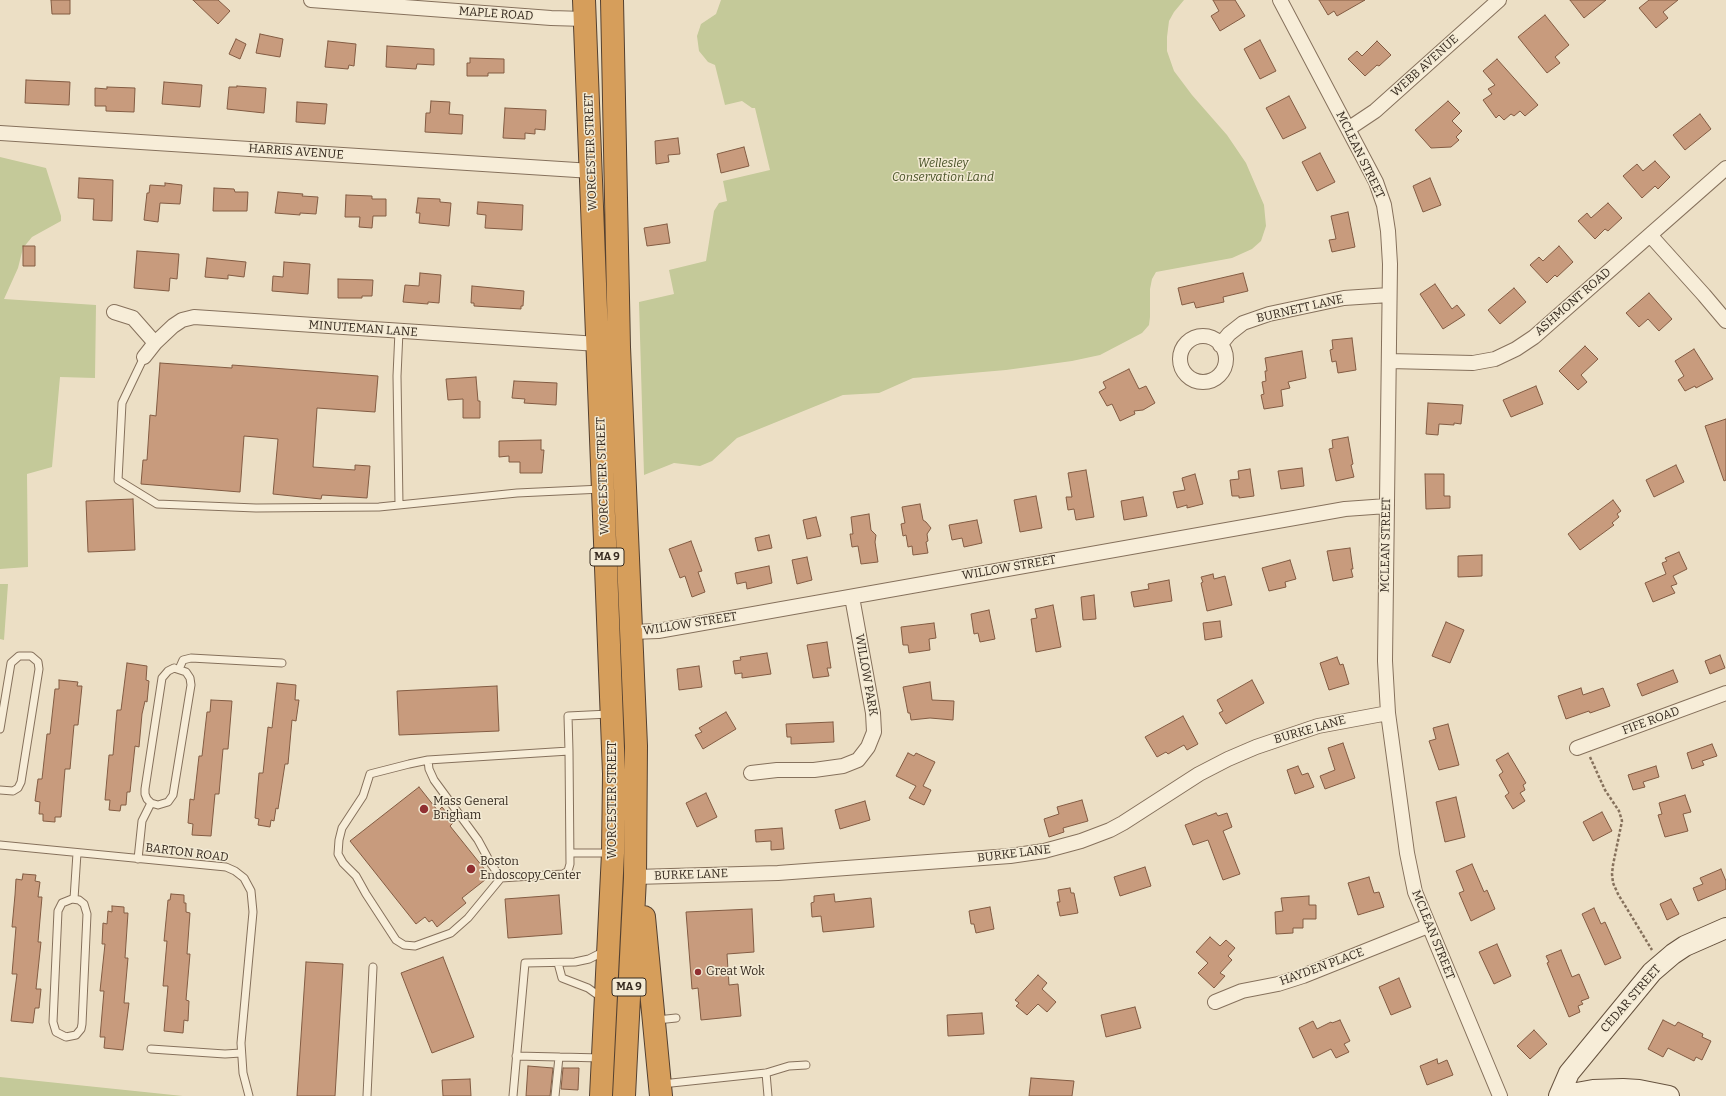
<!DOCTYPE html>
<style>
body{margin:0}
canvas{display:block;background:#ecdfc5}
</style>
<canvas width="1726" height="1096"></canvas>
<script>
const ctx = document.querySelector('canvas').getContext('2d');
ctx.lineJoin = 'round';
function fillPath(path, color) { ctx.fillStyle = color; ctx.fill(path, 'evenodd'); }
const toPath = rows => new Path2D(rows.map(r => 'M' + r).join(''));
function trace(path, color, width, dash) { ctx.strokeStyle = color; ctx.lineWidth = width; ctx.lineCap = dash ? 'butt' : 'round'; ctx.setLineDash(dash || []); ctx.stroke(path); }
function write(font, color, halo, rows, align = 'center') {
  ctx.font = font + ' Bitter,serif'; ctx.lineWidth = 3; ctx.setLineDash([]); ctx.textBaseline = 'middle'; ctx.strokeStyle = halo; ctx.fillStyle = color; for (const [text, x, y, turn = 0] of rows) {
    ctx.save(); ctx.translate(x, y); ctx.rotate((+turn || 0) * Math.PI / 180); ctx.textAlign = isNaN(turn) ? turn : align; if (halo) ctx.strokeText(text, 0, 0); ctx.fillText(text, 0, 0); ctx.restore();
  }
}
fillPath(toPath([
 [721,0,1184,0,1174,12,1169,21,1167,37,1167,51,1174,71,1192,95,1227,135,1246,163,1264,205,1266,226,1261,241,1252,249,1232,258,1156,272,1152,279,1150,289,1150,317,1149,325,1142,333,1100,355,1072,361,1006,370,913,378,879,393,843,395,737,438,712,461,700,466,674,463,644,475,639,302,674,294,669,270,706,261,714,211,719,203,727,201,723,181,770,170,755,108,752,108,742,101,725,105,715,65,708,62,699,51,697,36,701,24,716,14],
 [0,157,46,168,61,216,61,221,32,237,23,248,18,268,4,299,96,305,95,378,60,377,52,467,27,474,28,567,0,569],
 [0,584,8,584,4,640,0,639],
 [0,1077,183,1096,0,1096]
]), '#c4c999');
const building = toPath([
 [51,0,70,0,70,14,52,14,51,0],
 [193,0,218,0,230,11,218,24,193,0],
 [1213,0,1235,0,1245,16,1220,31,1211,16,1219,11,1213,0],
 [1319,0,1365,0,1337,16,1334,11,1328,15,1319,0],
 [1570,0,1606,0,1584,18,1570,0],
 [1649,0,1678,0,1663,12,1668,18,1656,28,1639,8,1649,0],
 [1545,15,1569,45,1555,57,1560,63,1547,73,1518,37,1545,15],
 [260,34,283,39,280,57,256,53,260,34],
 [236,39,246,44,240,59,229,54,236,39],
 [1260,40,1276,71,1260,79,1244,49,1260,40],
 [328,41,356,44,354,66,349,65,348,69,325,67,328,41],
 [1377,41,1391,55,1379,66,1377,65,1365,76,1348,59,1357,51,1362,56,1377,41],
 [387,46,434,49,434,65,417,64,416,69,386,67,387,46],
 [470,58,504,59,504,73,488,73,488,76,467,76,467,63,470,63,470,58],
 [1497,59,1538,105,1525,116,1520,111,1514,116,1511,114,1504,120,1499,115,1496,118,1483,100,1492,94,1488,89,1495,85,1483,71,1497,59],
 [26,80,70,82,69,105,25,103,26,80],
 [164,82,202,85,200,107,162,104,164,82],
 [237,86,266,88,264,113,227,109,229,87,237,87,237,86],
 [107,87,135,88,134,112,106,111,106,106,95,106,95,88,107,89,107,87],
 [1289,96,1306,128,1283,139,1266,108,1289,96],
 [431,101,450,102,449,114,463,115,462,134,425,132,426,113,430,113,431,101],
 [1448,101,1460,113,1452,121,1462,131,1456,137,1459,140,1451,147,1431,148,1415,130,1448,101],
 [297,102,327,104,325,124,296,122,297,102],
 [505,108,546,110,545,130,535,129,535,134,525,133,525,139,503,138,505,108],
 [1700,114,1711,129,1685,150,1673,135,1700,114],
 [678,138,680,154,668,155,669,162,656,164,655,141,678,138],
 [744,147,749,166,721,173,717,154,744,147],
 [1320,153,1335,182,1317,191,1302,162,1320,153],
 [1655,161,1670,177,1658,189,1655,186,1642,198,1623,176,1637,164,1643,171,1655,161],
 [79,178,113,180,112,221,93,220,94,199,78,198,79,178],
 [1430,178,1441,205,1423,212,1413,186,1430,178],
 [165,183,182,185,180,204,160,203,158,222,144,220,147,193,149,193,150,185,165,186,165,183],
 [214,188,234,189,235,192,248,192,247,211,213,211,214,188],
 [278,192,303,194,302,196,318,197,316,214,300,213,300,215,275,213,278,192],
 [346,195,372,196,372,199,386,199,386,216,373,216,372,228,359,227,360,217,345,217,346,195],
 [418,198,440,199,440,202,451,203,449,226,419,223,420,213,416,213,418,198],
 [478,202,523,205,522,230,485,228,486,215,477,214,478,202],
 [1608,203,1622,218,1608,231,1605,229,1595,239,1578,221,1587,213,1591,218,1608,203],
 [1348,212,1355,247,1332,252,1329,240,1336,239,1331,216,1348,212],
 [667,224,670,243,647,246,644,228,667,224],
 [23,246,35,246,35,266,23,266,23,246],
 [1559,246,1573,262,1557,277,1555,275,1547,283,1530,265,1539,257,1543,261,1559,246],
 [137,251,179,254,177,279,170,278,169,291,134,288,137,251],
 [207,258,246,262,244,277,228,275,228,279,205,277,207,258],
 [284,262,310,264,308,294,272,291,273,276,283,277,284,262],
 [420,273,441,275,439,303,428,302,428,304,403,302,405,285,419,286,420,273],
 [1243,273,1248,291,1223,297,1224,302,1196,308,1194,302,1182,305,1178,288,1243,273],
 [338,279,373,280,372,296,362,296,362,298,338,298,338,279],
 [1435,284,1452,309,1457,305,1465,315,1443,329,1420,294,1435,284],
 [472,286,524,291,523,306,521,306,521,309,474,306,474,303,471,303,472,286],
 [1514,288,1526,302,1500,324,1488,310,1514,288],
 [1649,293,1672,319,1659,331,1648,319,1639,327,1626,313,1649,293],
 [1352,338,1356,370,1338,373,1336,361,1332,362,1330,350,1333,349,1332,340,1352,338],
 [1585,346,1598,359,1581,375,1587,382,1578,390,1559,371,1585,346],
 [1694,349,1713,379,1696,388,1695,386,1685,391,1678,380,1684,376,1675,361,1694,349],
 [1302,351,1306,378,1288,382,1290,388,1281,390,1283,406,1264,409,1261,395,1264,394,1262,382,1266,381,1265,371,1267,371,1265,358,1302,351],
 [160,363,232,368,232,365,378,376,375,412,317,408,313,467,355,470,355,465,370,466,367,498,322,495,321,499,273,494,278,439,244,436,240,492,141,484,143,460,147,460,150,415,156,416,160,363],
 [1129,369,1139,389,1146,386,1155,403,1143,410,1134,411,1135,414,1120,421,1112,404,1107,406,1099,392,1106,388,1103,382,1129,369],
 [476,377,478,401,480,401,480,418,463,418,463,399,448,400,446,379,476,377],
 [514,381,557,383,556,405,524,403,525,399,512,398,514,381],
 [1536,386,1543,404,1511,417,1503,400,1536,386],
 [1428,403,1463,405,1461,424,1454,423,1454,425,1439,424,1438,435,1426,434,1428,403],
 [1726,419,1726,480,1724,481,1705,426,1726,419],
 [1348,437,1353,464,1351,465,1354,477,1336,481,1329,449,1333,448,1332,440,1348,437],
 [541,440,541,450,544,450,542,473,520,473,520,462,509,462,509,456,499,457,499,441,541,440],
 [1676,465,1684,482,1654,497,1646,480,1676,465],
 [1302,468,1304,486,1281,489,1278,471,1302,468],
 [1250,469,1254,496,1239,498,1239,496,1232,496,1230,480,1239,479,1238,471,1250,469],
 [1086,470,1094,517,1076,520,1074,509,1068,510,1066,497,1072,497,1068,473,1086,470],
 [1195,474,1203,504,1187,508,1187,505,1177,508,1173,492,1185,490,1182,478,1195,474],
 [1425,474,1444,474,1444,496,1450,496,1450,508,1426,509,1425,474],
 [1036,496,1042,528,1020,532,1014,500,1036,496],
 [1143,497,1147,516,1124,520,1121,501,1143,497],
 [133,499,135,550,88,552,86,501,133,499],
 [1613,500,1621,511,1617,514,1619,517,1612,523,1614,525,1580,550,1568,534,1613,500],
 [920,504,923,520,926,522,931,528,927,534,928,541,926,542,928,553,913,555,912,546,908,547,906,535,903,536,901,524,905,523,902,507,920,504],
 [869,514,871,530,876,535,875,542,878,562,861,564,858,546,852,547,850,534,853,534,851,517,869,514],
 [816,517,821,536,807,539,803,520,816,517],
 [977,520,982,543,964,547,962,538,952,540,949,525,977,520],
 [769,535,772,548,758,551,755,538,769,535],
 [691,541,702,571,698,572,705,592,692,597,685,576,680,578,669,549,691,541],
 [1350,548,1353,569,1351,569,1353,577,1333,581,1327,551,1350,548],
 [1679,552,1687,569,1673,576,1677,584,1671,586,1675,593,1653,602,1645,583,1666,574,1662,563,1667,561,1665,558,1679,552],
 [1482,555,1482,576,1458,577,1458,556,1482,555],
 [807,557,812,580,797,584,792,560,807,557],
 [1290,560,1296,579,1285,582,1286,587,1269,591,1262,568,1290,560],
 [769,566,772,583,747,589,746,582,737,584,735,573,769,566],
 [1213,574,1214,579,1225,576,1232,605,1207,611,1201,583,1203,582,1201,577,1213,574],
 [1169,580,1172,601,1134,607,1131,592,1149,589,1148,584,1169,580],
 [1094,595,1096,619,1083,620,1081,597,1094,595],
 [1053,605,1061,647,1036,652,1031,619,1037,618,1035,609,1053,605],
 [989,610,995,639,980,642,978,633,974,634,971,614,989,610],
 [1220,621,1222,637,1205,640,1203,623,1220,621],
 [1446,622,1464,630,1450,663,1432,656,1446,622],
 [934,623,936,638,929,639,930,650,909,653,908,645,903,645,901,627,934,623],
 [827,642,831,668,827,668,829,676,813,678,807,645,827,642],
 [767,653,771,674,742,678,742,673,735,674,733,661,741,660,740,657,767,653],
 [1720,655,1725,668,1710,674,1705,661,1720,655],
 [1337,657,1340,665,1343,664,1349,684,1329,690,1320,663,1337,657],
 [127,663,147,666,146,680,149,681,147,702,145,701,142,714,139,747,135,746,130,792,127,792,126,805,121,805,120,811,109,810,110,800,105,800,109,755,113,755,117,710,121,710,127,663],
 [699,666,702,687,679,690,677,669,699,666],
 [1673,670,1678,682,1642,696,1637,684,1673,670],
 [59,680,78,682,77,686,82,686,78,725,74,725,70,769,65,769,61,817,55,817,55,822,43,821,43,814,39,814,40,802,35,801,38,779,42,779,47,734,50,734,55,689,59,689,59,680],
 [1252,680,1264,703,1226,724,1219,713,1223,711,1217,700,1252,680],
 [930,682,932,700,954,701,953,720,930,718,911,720,910,713,908,713,903,687,930,682],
 [277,683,296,685,295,700,299,700,296,721,292,720,288,764,285,764,278,809,276,808,274,821,271,820,270,827,258,825,259,819,255,818,259,773,263,773,268,727,272,728,277,683],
 [497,686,499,731,399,735,397,691,497,686],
 [1581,688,1583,695,1603,688,1610,706,1590,713,1589,711,1566,719,1558,696,1581,688],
 [211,700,232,701,228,749,223,749,219,794,215,794,211,836,192,835,193,824,188,823,190,799,194,800,199,756,202,756,207,712,210,712,211,700],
 [726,712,736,729,703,749,695,735,702,732,699,728,726,712],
 [1183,716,1198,744,1187,750,1184,745,1168,754,1166,752,1157,757,1145,737,1183,716],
 [833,722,834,742,791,744,791,737,787,737,786,724,833,722],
 [1448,724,1459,765,1439,770,1429,741,1436,739,1433,728,1448,724],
 [1343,743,1355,778,1325,789,1320,776,1335,770,1328,748,1343,743],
 [1712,744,1717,756,1702,761,1704,765,1692,769,1687,753,1712,744],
 [908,753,914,756,916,753,935,762,923,786,931,790,924,805,909,798,916,786,896,776,908,753],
 [1508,753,1526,783,1523,785,1525,790,1520,793,1525,801,1513,809,1505,796,1509,793,1499,775,1503,772,1496,760,1508,753],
 [1298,766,1302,775,1308,773,1314,787,1295,794,1287,770,1298,766],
 [1656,766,1659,777,1643,782,1645,787,1633,790,1628,775,1656,766],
 [419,787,438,811,442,807,454,822,450,826,490,876,462,898,466,903,437,927,432,920,429,922,425,917,416,924,350,841,419,787],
 [706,793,717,817,697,827,686,803,706,793],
 [1685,795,1691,812,1683,814,1688,831,1665,837,1658,815,1662,814,1659,803,1685,795],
 [1456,797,1465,837,1445,842,1436,802,1456,797],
 [1082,800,1088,821,1063,828,1064,832,1049,837,1044,819,1059,814,1057,807,1082,800],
 [865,801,870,820,840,829,835,810,865,801],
 [1602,812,1612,831,1593,841,1583,822,1602,812],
 [1216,813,1218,816,1227,813,1232,827,1223,831,1240,874,1223,880,1208,840,1193,845,1185,825,1216,813],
 [782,828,784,849,771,850,771,841,756,842,755,830,782,828],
 [1472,864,1484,892,1487,890,1495,909,1471,921,1459,893,1464,891,1456,871,1472,864],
 [1145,867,1151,886,1120,896,1114,877,1145,867],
 [1721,869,1726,881,1726,889,1698,901,1693,888,1703,884,1700,878,1721,869],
 [23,874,36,875,35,881,40,882,38,897,42,897,38,942,41,942,36,989,41,989,39,1008,35,1008,33,1023,11,1021,17,974,12,974,16,927,12,927,15,895,16,879,22,880,23,874],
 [1369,877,1374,893,1379,892,1384,907,1358,915,1348,883,1369,877],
 [1070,888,1071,893,1074,893,1078,913,1060,916,1057,902,1060,902,1058,890,1070,888],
 [171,894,184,895,184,903,186,903,186,912,190,913,187,954,190,954,186,1000,189,1001,188,1021,184,1020,183,1033,164,1031,168,986,163,986,167,941,164,941,168,900,170,900,171,894],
 [834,894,835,902,871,898,874,927,823,932,821,916,812,917,811,903,814,902,814,896,834,894],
 [559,895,562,934,508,938,505,899,559,895],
 [1309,896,1309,905,1316,905,1316,919,1303,919,1303,928,1293,928,1293,933,1276,934,1275,912,1283,911,1281,898,1309,896],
 [1671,899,1679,914,1667,920,1660,904,1671,899],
 [112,906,124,907,124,913,128,913,125,958,128,958,124,1003,129,1003,123,1050,104,1048,105,1037,100,1037,104,991,100,991,105,944,102,944,103,923,107,924,108,911,112,912,112,906],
 [990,907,994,929,976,933,974,924,971,924,969,911,990,907],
 [1594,908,1601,924,1605,922,1621,958,1605,965,1582,914,1594,908],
 [752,909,754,952,727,954,729,985,738,984,741,1016,701,1020,698,988,692,989,686,912,752,909],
 [1210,937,1220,946,1226,940,1235,948,1228,956,1232,960,1220,973,1225,976,1214,988,1198,973,1208,963,1196,952,1210,937],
 [1497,944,1511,976,1494,984,1479,952,1497,944],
 [1561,950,1572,977,1579,974,1589,998,1581,1001,1583,1004,1578,1006,1580,1012,1569,1017,1547,963,1549,962,1546,956,1561,950],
 [443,957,474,1037,432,1053,401,973,443,957],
 [306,962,343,964,335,1096,297,1096,306,962],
 [1038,975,1047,983,1042,989,1056,1002,1047,1012,1038,1004,1027,1015,1016,1006,1019,1003,1015,1000,1038,975],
 [1399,978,1411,1007,1391,1015,1379,987,1399,978],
 [1135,1007,1141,1028,1106,1037,1101,1015,1135,1007],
 [982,1013,984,1034,948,1036,947,1015,982,1013],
 [1340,1020,1350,1041,1344,1044,1349,1052,1336,1058,1331,1049,1313,1058,1299,1028,1313,1021,1317,1029,1331,1022,1332,1023,1340,1020],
 [1663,1020,1675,1026,1678,1022,1703,1034,1702,1037,1711,1041,1702,1060,1696,1057,1694,1061,1668,1048,1663,1057,1648,1049,1663,1020],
 [1534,1030,1547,1044,1530,1059,1517,1046,1534,1030],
 [1437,1059,1438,1064,1447,1060,1453,1075,1427,1085,1420,1066,1437,1059],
 [528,1066,553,1068,550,1096,526,1096,528,1066],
 [563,1068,579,1068,578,1090,561,1089,563,1068],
 [1031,1078,1074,1081,1072,1096,1029,1096,1031,1078],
 [470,1079,471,1096,443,1096,442,1080,470,1079]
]);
fillPath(building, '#c89b7d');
trace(building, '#835c43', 1);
const lane = toPath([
 [144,357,122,403,118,480,157,504,256,508,379,507,517,493,602,489],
 [399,505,397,376,399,331],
 [174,668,186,672,190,678,191,685,173,795,168,802,158,805,151,803,147,799,145,794,145,789,162,678,168,671,174,668],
 [179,669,183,660,191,658,282,663],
 [0,729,11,663,19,656,31,656,38,662,39,669,21,782,18,788,13,791,0,790],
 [569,751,428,760,409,764,370,774,363,796,342,828,339,840,338,854,343,863,356,876,366,894,396,940,404,945,415,946,451,933,468,918,501,878,563,874,568,871,570,864,569,751,568,716,609,714],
 [428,760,429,769,434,780,478,840,491,864,501,878],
 [0,845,226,867,235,871,244,878,251,891,253,912,241,1043,243,1073,249,1096],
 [570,853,612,853],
 [138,859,142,821,151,803],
 [72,899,79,900,84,904,87,914,82,1024,81,1029,76,1035,66,1037,56,1032,53,1022,58,911,62,903,72,899],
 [74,899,77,853],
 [558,963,562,978,588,988,602,998],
 [657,1020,676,1018],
 [151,1049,225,1054,241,1053],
 [516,1056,602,1058],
 [766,1073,768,1096],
 [662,1084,766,1073,789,1066,806,1065],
 [367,1096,373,967],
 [513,1096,525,963,575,962,589,959,605,951],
 [555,1096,559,1057]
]);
const street = toPath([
 [311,0,551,18,585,19],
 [1280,0,1376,182,1384,205,1388,231,1390,264,1385,661,1388,713,1407,853,1415,892,1500,1096],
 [1348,129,1375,111,1499,0],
 [0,133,592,171],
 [1650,235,1704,295,1726,321],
 [114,312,133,318,155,343],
 '1180 359a23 23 0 1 1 46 0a23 23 0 1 1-46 0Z',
 [1220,345,1229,334,1243,323,1269,314,1344,298,1389,295],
 [144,357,155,343,173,326,182,320,194,317,598,344],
 [1389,361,1473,363,1495,359,1516,349,1534,337,1726,168],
 [632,632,658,631,1345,509,1387,506],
 [1577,748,1726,693],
 [751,773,777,770,814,770,843,766,858,760,868,747,874,732,873,713,852,597],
 [635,877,778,873,1010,856,1044,851,1081,841,1110,830,1123,823,1199,774,1228,759,1256,747,1318,726,1388,713],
 [1215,1002,1242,991,1278,984,1303,976,1428,926]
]);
const secondary = toPath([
 [1559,1096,1569,1073,1652,972,1673,954,1685,946,1726,928],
 [1560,1096,1593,1090,1623,1089,1639,1090,1669,1096]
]);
const highway = toPath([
 [584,0,614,774,613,853,601,1096],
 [612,0,619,347,636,746,635,878,624,1096],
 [644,917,661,1096]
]);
trace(lane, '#86715c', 9);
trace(street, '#86715c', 16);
trace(secondary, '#67533f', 22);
trace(highway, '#544030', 24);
trace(toPath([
 [1590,757,1605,790,1619,811,1622,821,1613,865,1612,874,1613,883,1618,894,1652,950]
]), '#86715c', 2.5, [3, 2]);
trace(lane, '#f7edd8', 7);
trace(street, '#f7edd8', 14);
trace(secondary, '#f7edd8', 20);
trace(highway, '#d69e5b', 22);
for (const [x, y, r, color] of [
 [424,809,5,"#913032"],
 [471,869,5,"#913032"],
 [698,972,4,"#913032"]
]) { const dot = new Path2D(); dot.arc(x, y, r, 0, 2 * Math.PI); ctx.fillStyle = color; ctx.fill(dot); trace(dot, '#f3ead4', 1.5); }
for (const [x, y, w] of [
 [607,557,34],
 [629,987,34]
]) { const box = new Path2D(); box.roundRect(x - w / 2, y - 9, w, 18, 3); ctx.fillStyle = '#f3ead4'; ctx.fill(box); trace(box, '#362a1f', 1); }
write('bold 11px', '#362a1f', null, [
 ["MA 9",607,557],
 ["MA 9",629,987]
]);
write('12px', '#362a1f', '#f3ead4', [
 ["MAPLE ROAD",496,14,4],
 ["WEBB AVENUE",1425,66,-42],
 ["HARRIS AVENUE",296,152,4],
 ["WORCESTER STREET",591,152,-92],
 ["MCLEAN STREET",1360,155,64],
 ["ASHMONT ROAD",1573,302,-41],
 ["BURNETT LANE",1300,309,-13],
 ["MINUTEMAN LANE",363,329,4],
 ["WORCESTER STREET",603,476,-92],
 ["MCLEAN STREET",1386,545,-89],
 ["WILLOW STREET",1009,568,-10],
 ["WILLOW STREET",690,624,-9],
 ["WILLOW PARK",866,675,80],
 ["FIFE ROAD",1651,721,-20],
 ["BURKE LANE",1310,730,-16],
 ["WORCESTER STREET",613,800,-90],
 ["BARTON ROAD",187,853,7],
 ["BURKE LANE",1014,854,-7],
 ["BURKE LANE",691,875,-2],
 ["MCLEAN STREET",1433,935,68],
 ["HAYDEN PLACE",1322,967,-20],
 ["CEDAR STREET",1631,999,-49]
]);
write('italic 12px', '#485227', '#f3ead4', [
 ["Wellesley",943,164],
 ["Conservation Land",943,178]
]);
write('12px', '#362a1f', '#f3ead4', [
 ["Mass General",433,802],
 ["Brigham",433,816],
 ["Boston",480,862],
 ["Endoscopy Center",480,876],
 ["Great Wok",706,972]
], 'left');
</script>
